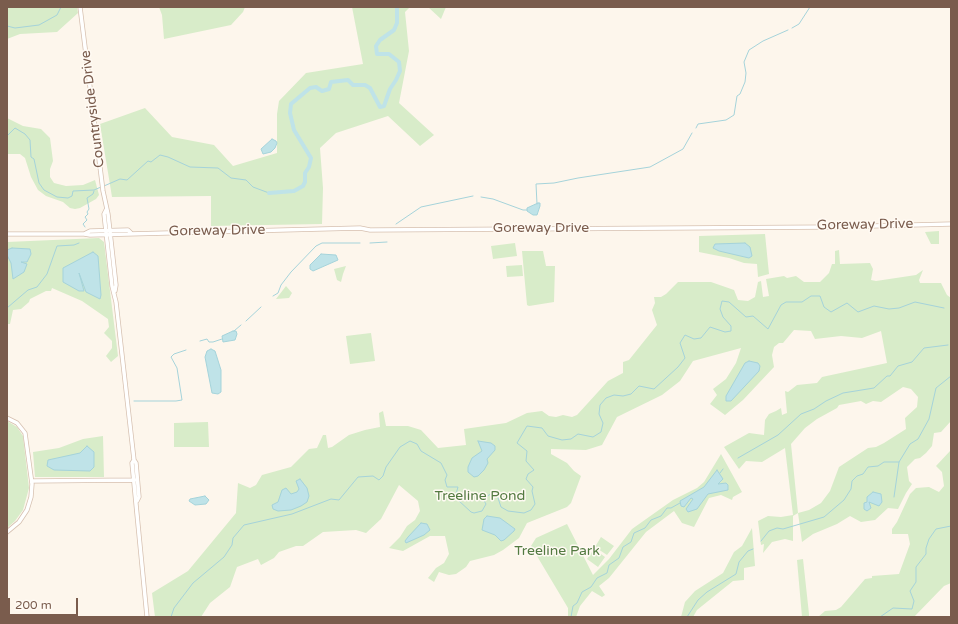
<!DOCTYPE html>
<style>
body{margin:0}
#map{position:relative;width:958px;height:624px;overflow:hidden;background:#fdf6ec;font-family:"Varela Round",sans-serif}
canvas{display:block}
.frame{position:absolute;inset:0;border:8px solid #7a5c4d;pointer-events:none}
.scale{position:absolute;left:8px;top:598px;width:70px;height:18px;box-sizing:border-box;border:2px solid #7a5c4d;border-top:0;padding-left:5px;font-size:12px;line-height:14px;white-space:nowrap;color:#7a5c4d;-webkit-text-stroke:3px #fffaf3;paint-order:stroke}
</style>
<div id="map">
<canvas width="958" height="624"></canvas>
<div class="frame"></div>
<div class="scale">200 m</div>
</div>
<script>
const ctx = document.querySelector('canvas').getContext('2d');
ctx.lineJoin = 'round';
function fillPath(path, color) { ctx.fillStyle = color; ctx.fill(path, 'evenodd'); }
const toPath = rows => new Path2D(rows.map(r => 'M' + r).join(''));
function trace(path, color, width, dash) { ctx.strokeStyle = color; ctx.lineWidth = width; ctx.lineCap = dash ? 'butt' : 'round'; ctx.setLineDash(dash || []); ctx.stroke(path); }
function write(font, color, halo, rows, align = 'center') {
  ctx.font = font + ' "Varela Round",sans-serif'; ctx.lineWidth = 3; ctx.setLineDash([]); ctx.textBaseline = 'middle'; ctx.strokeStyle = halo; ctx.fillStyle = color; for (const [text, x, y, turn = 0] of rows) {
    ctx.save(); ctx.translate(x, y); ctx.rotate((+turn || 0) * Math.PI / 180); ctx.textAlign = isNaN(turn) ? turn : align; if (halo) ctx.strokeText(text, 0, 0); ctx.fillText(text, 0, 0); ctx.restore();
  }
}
fillPath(toPath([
 [7,7,77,7,78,13,57,32,20,34,7,39],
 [159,7,245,7,243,12,231,25,164,39,162,15],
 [352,7,410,7,405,12,409,51,399,103,434,135,420,146,388,116,336,133,320,148,323,188,322,224,211,226,211,196,112,197,100,124,145,108,172,137,214,145,233,166,277,153,277,114,279,101,306,73,363,64],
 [428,7,446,7,441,19],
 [7,118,23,126,41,129,50,138,53,161,50,169,50,177,54,183,66,186,83,185,95,180,99,195,96,199,80,208,75,209,70,208,63,202,46,196,38,190,31,177,25,158,20,154,7,154],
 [939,231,939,244,931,244,925,232],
 [765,234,769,274,758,277,757,264,744,263,729,258,699,252,699,236],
 [99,238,104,242,118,356,111,362,106,356,112,348,112,341,104,333,109,327,108,319,82,301,52,288,51,291,46,291,30,299,29,302,21,309,13,310,10,324,7,324,7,242],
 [515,243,517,256,493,259,491,246],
 [839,250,840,264,870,263,873,269,871,280,876,281,916,275,923,270,919,280,920,283,941,283,947,295,951,298,951,421,941,432,934,433,932,446,926,453,920,458,915,459,907,467,909,481,912,484,906,493,898,509,888,508,875,520,861,522,850,516,837,524,813,534,802,542,798,513,793,516,793,541,785,539,772,542,763,553,764,544,761,545,758,521,768,516,781,517,793,515,785,448,762,462,746,461,739,469,724,447,749,433,764,435,765,420,769,414,776,411,781,408,782,415,787,413,785,391,788,392,797,385,817,383,822,377,887,363,881,331,862,338,841,336,815,339,811,331,794,330,783,343,779,343,774,347,772,355,774,367,743,400,725,415,710,404,717,395,713,389,726,379,736,363,741,348,693,361,680,381,662,395,617,417,602,445,586,450,551,449,551,454,567,463,574,471,581,476,571,503,567,507,527,523,519,538,503,550,494,555,470,561,466,567,456,574,449,575,439,572,434,582,428,578,436,568,444,563,449,554,445,536,430,536,403,551,389,548,400,537,407,526,415,520,420,511,418,501,399,485,381,519,366,533,356,530,323,532,303,546,296,546,279,552,274,558,261,565,258,559,237,567,230,587,210,603,201,617,155,617,152,593,188,571,236,513,238,483,250,488,256,485,262,475,291,467,309,449,317,448,323,435,326,435,328,448,332,447,349,435,365,430,380,427,379,413,383,411,386,426,408,426,421,430,438,448,466,445,464,429,506,423,527,413,542,411,549,416,556,417,563,415,572,417,577,415,608,381,623,373,623,362,629,360,657,325,652,310,655,303,654,297,661,297,666,294,678,282,711,282,734,290,738,300,748,301,755,297,758,282,761,281,763,297,769,296,766,279,784,276,787,278,796,276,804,282,820,282,829,273,832,264,835,264,835,251],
 [903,387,911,389,918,397,917,407,905,418,906,429,884,443,876,447,868,448,839,467,830,491,821,503,809,510,798,513,791,444,805,428,817,419,837,408,839,405,861,401,866,404,873,401,881,402],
 [522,251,543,251,546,266,555,266,554,302,529,306,527,305],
 [522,265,523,276,507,277,506,266],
 [346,266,343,274,341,282,337,280,334,269],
 [286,286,292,293,289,298,276,299],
 [371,333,375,361,350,364,346,336],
 [7,421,17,427,23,436,29,488,23,510,15,521,7,528],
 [208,422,209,447,174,447,174,423],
 [103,436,104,477,35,477,33,452,59,448,83,439],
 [950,451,951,583,944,586,914,617,818,617,825,611,836,610,841,607,865,579,872,578,872,576,899,574,910,544,908,534,892,534,892,529,897,522,910,494,916,488,929,487,939,492,944,486,942,472,936,466],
 [721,454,742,492,733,497,732,500,721,495,709,498,694,527,682,523,674,511,646,532,609,578,599,586,605,595,602,597,592,591,580,606,576,617,568,617,568,608,531,546,536,538,567,524,593,575,609,559,632,529,673,500,697,488,704,482],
 [752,528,755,566,744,568,744,580,733,581,697,610,693,617,681,617,685,602,695,591,723,573,734,552,742,546],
 [601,537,614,546,607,555,595,547],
 [594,549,605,557,598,567,587,559],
 [803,559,809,614,809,617,802,617,797,560]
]), '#d8ecc9');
const water = toPath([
 [272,139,276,141,277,143,275,148,271,152,263,154,261,149,272,139],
 [538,203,540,203,540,206,537,215,533,215,527,211,527,208,538,203],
 [745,243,750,247,752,256,749,258,719,251,713,248,715,244,745,243],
 [12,248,30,249,31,254,27,262,21,262,27,264,24,272,13,279,11,263,7,255,7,250,12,248],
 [93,252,98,256,101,295,100,299,86,292,79,273,84,291,79,291,63,282,63,268,93,252],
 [321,254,336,255,338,260,313,271,310,269,310,265,321,254],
 [233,331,236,331,237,334,235,340,223,342,222,336,233,331],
 [211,349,215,351,221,370,221,392,218,394,212,393,205,357,207,351,211,349],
 [749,361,758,363,760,366,759,371,731,401,726,401,726,396,745,363,749,361],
 [478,441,491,443,495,446,495,450,487,459,488,463,484,470,478,476,474,477,468,472,468,467,472,458,482,451,478,441],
 [87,446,94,452,94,467,90,471,54,470,47,466,48,460,80,453,87,446],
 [717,470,723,479,718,484,726,483,728,485,728,490,708,494,697,509,688,512,686,509,693,499,691,498,684,507,681,506,680,501,704,487,717,470],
 [300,479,307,488,309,496,307,502,301,506,291,510,278,511,273,509,272,505,278,502,282,490,286,488,291,494,297,492,299,489,296,481,300,479],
 [873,492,881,494,882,502,879,506,869,502,871,508,867,511,864,509,864,503,867,502,867,497,873,492],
 [205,496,209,500,206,504,195,505,189,501,190,499,205,496],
 [487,516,500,518,515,529,514,531,504,540,501,541,495,535,482,530,484,519,487,516],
 [421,523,427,524,430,530,424,535,406,543,405,541,408,537,421,523]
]);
fillPath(water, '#bfe3e8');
trace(water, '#a5d3da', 1);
trace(toPath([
 [7,26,15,28,39,25,57,15,61,7],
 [792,28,799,24,810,7],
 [696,128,698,124,726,120,734,115,737,96,740,94,745,82,746,73,744,62,749,50,763,41,788,30],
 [7,136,15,128,25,134,30,140,31,157,34,159,39,183,44,190,57,197,68,198,72,196,73,191,94,190,101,187],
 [104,186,120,179,127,180,148,161,151,162,160,155,168,157,190,167,218,168,231,178,246,180,253,187,269,193],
 [481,197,493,199,523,210,527,210],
 [537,204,536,184,554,183,578,178,650,167,683,149,692,133],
 [396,224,421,207,473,196],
 [85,227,83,224,87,220,85,217,88,214,87,212,89,209,87,198,93,194,94,191],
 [370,243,387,242],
 [273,296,278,293,281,285,291,272,316,246,322,243,360,243],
 [7,308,28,290,37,287,47,274,57,246,74,245,79,243],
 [246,321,261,307],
 [234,331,241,325],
 [200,341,207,339,209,342,213,342,222,339],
 [134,401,176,401,182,400,177,368,171,357,174,354,186,350],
 [738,458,778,435,801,414,814,409,826,401,843,393,874,388,887,376,890,376,898,366,912,362,924,348,948,345],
 [720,473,723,469],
 [894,497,899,462,910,444,918,439,929,419,936,388,951,376],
 [761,541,769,531,777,528,783,529,824,517,844,500,851,489,852,481,857,476,863,474,868,467,878,466,884,462,899,462],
 [171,617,174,608,193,583,224,557,232,545,233,538,244,525,292,514,331,499,339,500,358,477,373,476,379,480,383,476,386,467,400,447,410,441,417,444,421,451,441,463,447,475,445,480,447,487,458,487,456,494,458,500,471,512,474,513,482,511,486,504,483,499,492,493,497,495,501,507,508,511,524,513,531,510,535,504,532,491,533,487,526,479,528,474,534,470,526,461,527,451,517,443,527,426,542,428,548,436,562,440,571,439,578,434,593,437,601,432,603,423,599,414,600,405,606,398,614,395,623,396,631,394,639,386,654,389,678,367,685,358,680,343,685,335,694,339,701,338,710,327,725,332,731,331,731,326,723,317,720,309,722,301,729,302,746,317,753,316,768,329,781,305,786,302,802,302,811,296,820,296,824,307,831,312,847,303,858,312,874,306,889,309,899,308,915,302,944,308],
 [571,617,573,606,577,603,582,592,591,587,597,578,607,573,609,565,619,558,623,547,631,542,634,533,645,528,651,520,661,516,667,508,671,508,680,503],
 [687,617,698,600,707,592,736,574,739,562,748,551,753,549],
 [880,617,893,608,912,609,914,601,910,591,916,582,916,567,926,554,926,548,929,539,936,529,951,526]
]), '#a5d3da', 1);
trace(toPath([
 [269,193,294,191,303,186,305,182,305,173,309,167,311,158,294,130,290,113,291,104,310,88,316,87,322,91,329,89,331,82,348,80,353,85,365,85,370,88,380,107,384,106,390,89,396,80,400,71,399,62,389,54,377,54,376,46,380,40,394,30,397,23,397,7]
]), '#bfe3e8', 4);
const secondary = toPath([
 [80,7,103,191,108,214,116,285,115,291],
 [106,210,104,214,112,286,116,302,134,460,136,463,139,497,137,501],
 [7,234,84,234,90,235,360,228,370,230,833,227,951,224],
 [84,234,90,231,128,230,131,233],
 [7,418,17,423,25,433,32,484,31,497,27,510,19,522,7,532],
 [134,460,132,463,147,617],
 [32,481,135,480]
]);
trace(secondary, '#d6c0b0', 5);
trace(secondary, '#fff', 3.5);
write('14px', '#7a5c4d', '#fffaf3', [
 ["Countryside Drive",93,109,-97],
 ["Goreway Drive",865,225,-1],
 ["Goreway Drive",541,228],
 ["Goreway Drive",217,231,-1]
]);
write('14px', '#537a41', '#fffaf3', [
 ["Treeline Pond",480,496],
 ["Treeline Park",557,551]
]);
</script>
